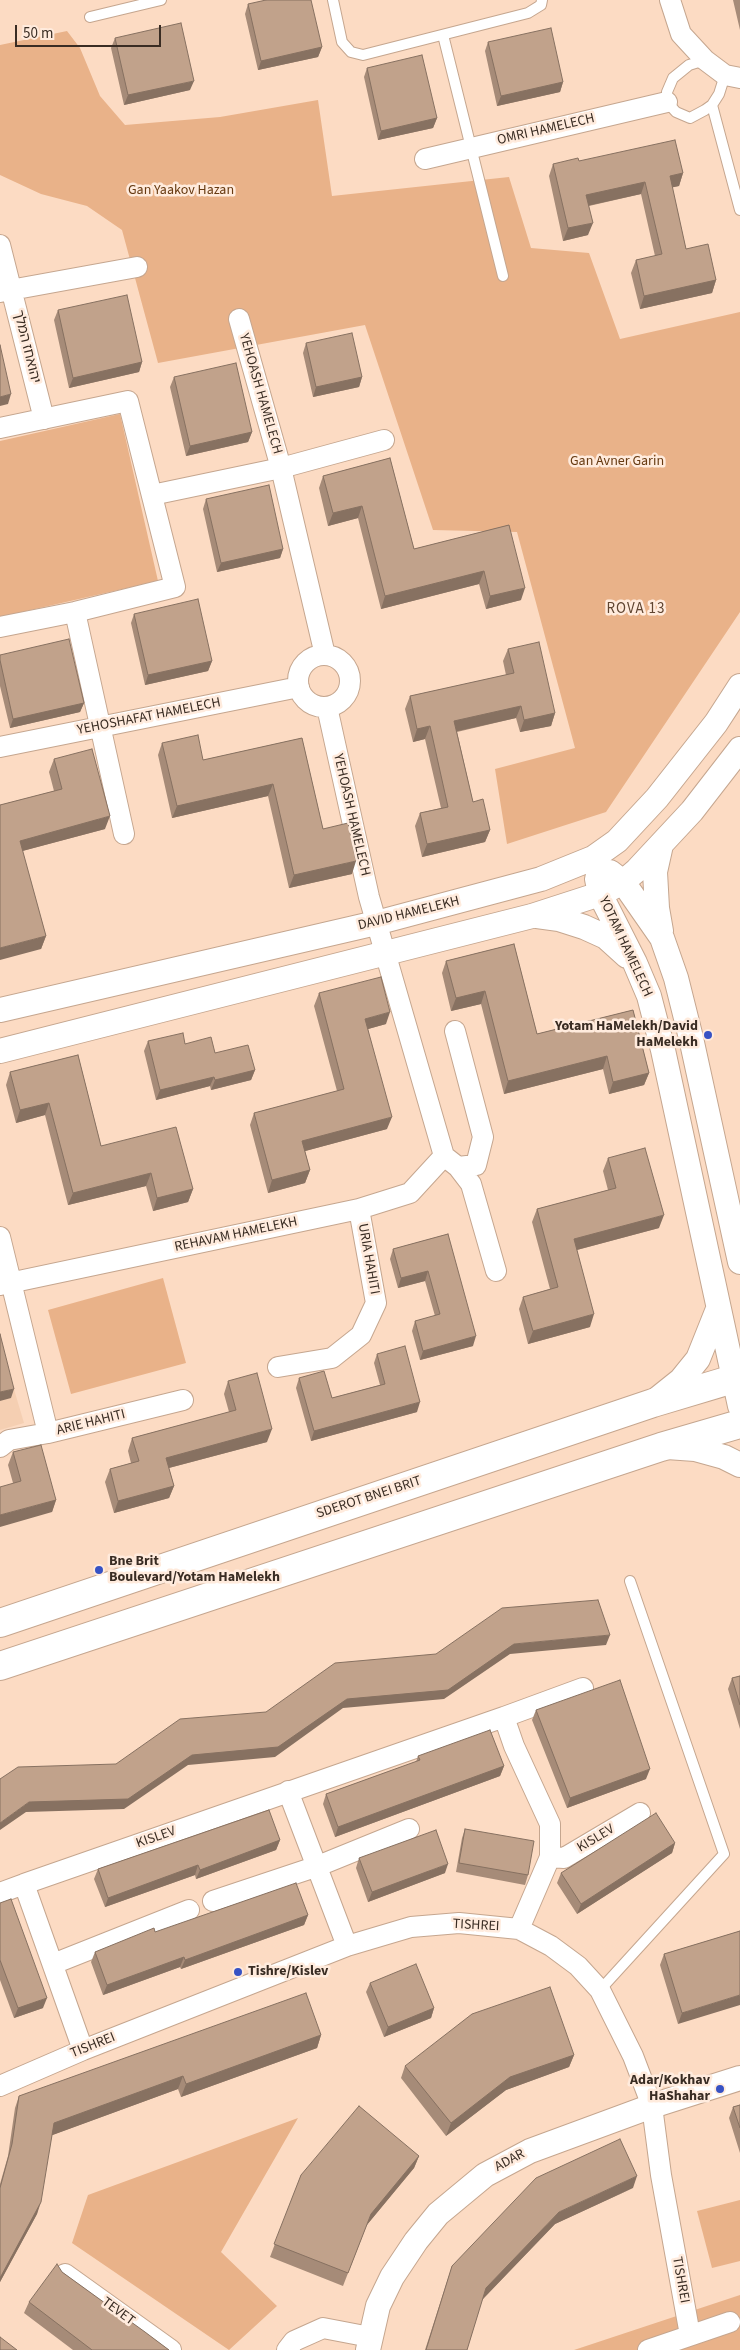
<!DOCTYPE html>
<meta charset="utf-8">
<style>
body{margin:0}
#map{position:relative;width:740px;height:2350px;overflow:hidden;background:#fcdbc3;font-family:"Source Sans 3",sans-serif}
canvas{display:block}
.scale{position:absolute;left:15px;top:25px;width:146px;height:22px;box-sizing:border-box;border:2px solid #392c23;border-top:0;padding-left:6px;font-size:15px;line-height:18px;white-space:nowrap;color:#392c23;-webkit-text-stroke:4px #ffebdd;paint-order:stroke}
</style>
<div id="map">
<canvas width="740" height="2350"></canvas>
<div class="scale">50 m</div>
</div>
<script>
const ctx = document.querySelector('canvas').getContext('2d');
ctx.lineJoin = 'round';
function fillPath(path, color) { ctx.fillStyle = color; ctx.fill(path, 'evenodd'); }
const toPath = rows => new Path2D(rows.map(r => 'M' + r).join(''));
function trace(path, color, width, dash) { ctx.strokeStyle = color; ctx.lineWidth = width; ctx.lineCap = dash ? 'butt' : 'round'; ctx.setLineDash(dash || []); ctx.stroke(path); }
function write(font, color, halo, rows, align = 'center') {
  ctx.font = font + ' "Source Sans 3","Noto Sans Hebrew",sans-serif'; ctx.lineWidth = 5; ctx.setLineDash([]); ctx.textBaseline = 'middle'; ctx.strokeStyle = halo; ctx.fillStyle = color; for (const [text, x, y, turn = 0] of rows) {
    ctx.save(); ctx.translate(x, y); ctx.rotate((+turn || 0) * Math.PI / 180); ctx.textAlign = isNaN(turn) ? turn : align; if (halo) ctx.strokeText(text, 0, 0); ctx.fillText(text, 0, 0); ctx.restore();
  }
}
fillPath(toPath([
 [0,1342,24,1423,0,1430]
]), '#f5cfb2');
fillPath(toPath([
 [67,31,80,48,100,96,125,125,220,117,318,100,332,196,509,177,531,248,589,253,620,339,740,312,740,612,606,812,507,844,495,769,575,748,517,532,433,530,365,325,158,363,122,230,87,206,41,194,0,175,0,45],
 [120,414,158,581,0,617,0,441],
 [163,1278,186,1363,71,1394,48,1310],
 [298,2118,221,2252,277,2306,229,2350,72,2243,88,2195],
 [740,2200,740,2261,712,2268,697,2211],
 [740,2295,740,2350,574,2350]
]), '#e9b289');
const service = toPath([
 [333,0,342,42,351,52,363,55,528,13,541,5,542,0],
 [90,17,161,0],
 [443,35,503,276],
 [705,60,689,65,673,78,667,92,667,102,676,112,690,118,705,110,712,105,719,94,725,75],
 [712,105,740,210],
 [600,1990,724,1854,630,1581]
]);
const minor = toPath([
 [670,0,681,34,705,60,725,75,740,78],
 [425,159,667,102],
 [0,245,44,419],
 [0,292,137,267],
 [239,319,281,468,325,655],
 [0,428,128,401,175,587,75,612,0,627],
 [152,495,281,468,384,440],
 [75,612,124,834],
 '298 681a26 26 0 1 1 52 0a26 26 0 1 1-52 0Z',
 [0,747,299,687],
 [444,1156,458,1167,476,1165,483,1137,455,1031],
 [458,1167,471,1184,496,1271],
 [0,1237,48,1433],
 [0,1285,359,1209,410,1193,444,1156,369,897,327,707],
 [278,1367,332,1358,361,1335,376,1303,359,1209],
 [0,1447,9,1440,48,1433,183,1400],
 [504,1717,583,1688],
 [288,1791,347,1946],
 [550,1857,564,1858,640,1813],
 [0,1893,24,1884],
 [213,1901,318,1866,409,1829],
 [53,1964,189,1910],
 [83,2050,24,1884,504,1717,514,1746,550,1824,550,1857,519,1929],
 [0,2086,83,2050,347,1946,411,1927,459,1923,519,1929,551,1946,578,1966,600,1990,633,2056,652,2106,661,2175,690,2335],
 [65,2274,171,2350],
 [287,2350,294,2341,323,2328,370,2337],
 [648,2350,730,2322]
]);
const tertiary = toPath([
 [610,872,623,882,662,938,676,978,691,1038,740,1262],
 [597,879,600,894,635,963,649,996,663,1050,740,1406],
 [537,916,559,919,584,927,606,937,627,956],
 [661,931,657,908,655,872,661,845],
 [0,1010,376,923,541,879,593,858,617,841,657,798,716,723,740,686],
 [0,1051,532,916,600,894,623,882,637,870,692,811,740,749],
 [656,1400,681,1380,698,1359,718,1309],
 [667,1447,695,1449,724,1457,740,1465],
 [368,2350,378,2306,392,2277,416,2241,438,2214,485,2175,530,2151,652,2106,740,2078]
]);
const secondary = toPath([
 [0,1623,653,1403,740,1377],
 [0,1666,661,1447,740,1424]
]);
trace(service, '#c5a68f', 12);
trace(minor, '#c5a68f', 22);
trace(tertiary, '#c5a68f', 26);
trace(secondary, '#c5a68f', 30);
trace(service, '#fff', 10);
trace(minor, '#fff', 20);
trace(tertiary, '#fff', 24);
trace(secondary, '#fff', 28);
fillPath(toPath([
 [733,0,740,0,740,30],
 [248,4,322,47,318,57,258,70,245,14],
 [115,38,190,90,124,105,111,48],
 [488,42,563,82,560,92,497,106,485,51],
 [367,68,437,118,433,128,378,140,364,77],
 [579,161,683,173,679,186,672,187,686,249,716,280,712,293,640,309,631,273,636,260,655,256,641,194,589,206,588,235,563,241,549,176,553,164],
 [58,310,142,362,139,372,69,388,54,320],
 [306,343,362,377,359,387,313,397,303,353],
 [174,377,252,432,248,442,186,456,170,387],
 [390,458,414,549,509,525,521,600,486,609,479,584,381,609,358,518,328,526,319,488,323,476],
 [206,499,283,549,280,558,217,572,203,509],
 [134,614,212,661,208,671,145,685,131,623],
 [508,649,555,713,551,726,520,732,516,718,457,732,473,802,490,830,485,842,422,857,415,826,420,813,441,808,425,739,413,742,405,709,410,696,506,675,503,661],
 [0,655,84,703,80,712,10,728,0,686],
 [302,738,323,829,352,874,289,888,268,796,172,818,158,755,162,743,203,760],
 [54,759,105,829,22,851,46,936,41,949,0,805,54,791,49,772],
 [514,944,537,1034,633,1010,649,1073,644,1085,609,1094,603,1069,504,1094,481,1004,451,1011,442,973,446,961],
 [319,993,386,1024,368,1029,387,1129,305,1151,310,1170,305,1183,268,1193,250,1125,254,1113,337,1091,314,1006],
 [148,1041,185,1044,215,1053,255,1070,251,1080,211,1090,210,1086,156,1100,144,1051],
 [78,1055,101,1146,193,1189,188,1202,153,1211,146,1186,68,1205,45,1115,16,1123,6,1085,10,1072],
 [608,1158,659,1228,577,1250,590,1327,528,1344,519,1309,523,1297,550,1289,532,1222,537,1209,608,1190,603,1171],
 [448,1234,473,1346,420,1360,412,1331,415,1321,435,1316,425,1281,398,1288,390,1259,393,1249],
 [377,1354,417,1412,311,1441,296,1388,299,1378,332,1398,380,1385,374,1363],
 [228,1381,267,1442,169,1468,174,1486,169,1498,114,1513,105,1482,110,1469,131,1463,128,1451,132,1438,229,1412,224,1394],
 [13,1452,56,1500,52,1512,13,1483,8,1465],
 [740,1676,740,1729,728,1689,732,1678],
 [536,1710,646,1779,567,1808,532,1720],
 [418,1756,504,1766,500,1776,335,1837,323,1804,326,1794,416,1762],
 [465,1829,528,1875,525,1885,456,1872,462,1838],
 [280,1840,276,1850,196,1879,195,1875,105,1907,94,1879,98,1869],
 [675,1843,672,1853,577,1914,557,1883,561,1873],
 [359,1858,445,1873,368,1902,356,1868],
 [0,1903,43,2008,14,2018,0,1980],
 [308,1915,304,1925,181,1969,180,1967,103,1995,91,1962,95,1952,155,1932],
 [740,1931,678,2024,660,1965,664,1954],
 [370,1983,434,2008,431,2018,384,2037,366,1992],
 [321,2035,317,2048,181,2097,178,2089,52,2135,37,2214,0,2282,0,2184,8,2156,15,2108,19,2096],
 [574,2055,569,2067,506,2090,446,2136,401,2078,405,2066],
 [740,2105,740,2153,729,2118,733,2107],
 [419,2156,414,2168,366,2226,343,2286,270,2257,301,2175],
 [633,2188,555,2224,482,2300,467,2350,425,2350,452,2266],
 [62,2272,169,2350,73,2350,24,2313,29,2302]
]), '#a68b78');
fillPath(toPath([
 [322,47,318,57,258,70,261,61],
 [194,81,190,90,124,105,128,95],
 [563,82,560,92,497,106,501,96],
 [437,118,433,128,378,140,381,131],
 [683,173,679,186,665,189,670,176],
 [645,182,641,194,582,207,586,195],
 [593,223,588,235,563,241,568,228],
 [716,280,712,293,640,309,644,296],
 [142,362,139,372,69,388,73,378],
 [362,377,359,387,313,397,316,387],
 [11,394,8,404,0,406,0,397],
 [252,432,248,442,186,456,190,446],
 [362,506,358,518,328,526,333,513],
 [283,549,280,558,217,572,221,563],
 [484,571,479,584,381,609,385,596],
 [525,588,521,600,486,609,490,596],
 [212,661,208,671,145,685,148,675],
 [84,703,80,712,10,728,13,719],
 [521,706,516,718,449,733,454,721],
 [555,713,551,726,520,732,524,720],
 [430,726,425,739,413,742,417,729],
 [273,784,268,796,172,818,177,806],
 [110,816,105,829,15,853,20,841],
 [490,830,485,842,422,857,427,844],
 [356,861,352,874,289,888,294,875],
 [46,936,41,949,0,960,0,948],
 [485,991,481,1004,451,1011,456,998],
 [390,1012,386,1024,361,1031,365,1019],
 [607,1056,603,1069,504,1094,508,1081],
 [255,1070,251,1080,211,1090,215,1080],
 [649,1073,644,1085,609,1094,613,1082],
 [214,1077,210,1086,156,1100,160,1090],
 [49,1103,45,1115,16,1123,20,1110],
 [392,1117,387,1129,298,1153,302,1141],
 [310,1170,305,1183,268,1193,272,1180],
 [151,1173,146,1186,68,1205,73,1193],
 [193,1189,188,1202,153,1211,157,1198],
 [664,1215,659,1228,569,1252,574,1239],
 [428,1271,425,1281,398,1288,401,1278],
 [594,1314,590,1327,528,1344,533,1331],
 [476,1336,473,1346,420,1360,423,1351],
 [14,1389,11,1398,0,1401,0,1392],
 [420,1402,417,1412,311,1441,314,1431],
 [272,1429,267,1442,161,1470,166,1458],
 [174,1486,169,1498,114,1513,118,1501],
 [56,1500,52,1512,0,1527,0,1515],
 [610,1635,606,1645,510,1654,444,1699,343,1708,275,1757,188,1765,124,1809,26,1812,0,1830,0,1823,29,1802,192,1755,347,1699,514,1644],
 [504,1766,500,1776,335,1837,338,1827],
 [650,1769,646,1779,567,1808,570,1798],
 [280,1840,276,1850,196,1879,200,1870],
 [675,1843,672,1853,577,1914,581,1904],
 [448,1864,445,1873,368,1902,372,1892],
 [198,1865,195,1875,105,1907,108,1898],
 [308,1915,304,1925,181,1969,185,1960],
 [184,1957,180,1967,103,1995,107,1985],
 [740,1995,740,2005,678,2024,682,2013],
 [47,1998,43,2008,14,2018,18,2008],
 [434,2008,431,2018,384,2037,388,2027],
 [321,2035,317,2048,181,2097,186,2084],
 [574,2055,569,2067,506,2090,446,2136,451,2123,510,2077],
 [183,2076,178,2089,50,2136,54,2123],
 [419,2156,414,2168,366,2226,343,2286,371,2214],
 [637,2176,633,2188,555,2224,481,2301,486,2288,559,2212],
 [41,2202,37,2214,0,2282,0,2278]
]), '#877161');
const building = toPath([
 [266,0,311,0,322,47,261,61,248,4,266,0],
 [181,23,194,81,128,95,115,38,181,23],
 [551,28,563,82,501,96,488,42,551,28],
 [422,55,437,118,381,131,367,68,422,55],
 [675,140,683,173,670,176,686,249,708,244,716,280,644,296,636,260,662,254,645,182,586,195,593,223,568,228,553,164,578,158,579,161,675,140],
 [127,295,142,362,73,378,58,310,127,295],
 [352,333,362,377,316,387,306,343,352,333],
 [0,345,11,394,0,397,0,345],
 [236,363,252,432,190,446,174,377,236,363],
 [390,458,414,549,509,525,525,588,490,596,484,571,385,596,362,506,333,513,323,476,390,458],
 [269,485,283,549,221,563,206,499,269,485],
 [198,599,212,661,148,675,134,614,198,599],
 [69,639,84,703,13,719,0,660,0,655,69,639],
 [539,642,555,713,524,720,521,706,454,721,473,802,483,799,490,830,427,844,420,813,448,807,430,726,417,729,410,696,514,673,508,649,539,642],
 [198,735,203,760,302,738,323,829,348,823,356,861,294,875,273,784,177,806,162,743,198,735],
 [92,749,110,816,20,841,46,936,0,948,0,805,62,789,54,759,92,749],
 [514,944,537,1034,633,1010,649,1073,613,1082,607,1056,508,1081,485,991,456,998,446,961,514,944],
 [381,977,390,1012,365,1019,392,1117,302,1141,310,1170,272,1180,254,1113,344,1089,319,993,381,977],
 [183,1033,185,1044,211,1037,215,1053,248,1045,255,1070,215,1080,214,1077,160,1090,148,1041,183,1033],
 [78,1055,101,1146,176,1127,193,1189,157,1198,151,1173,73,1193,49,1103,20,1110,10,1072,78,1055],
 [645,1148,664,1215,574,1239,594,1314,533,1331,523,1297,558,1287,537,1209,616,1188,608,1158,645,1148],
 [448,1234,476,1336,423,1351,415,1321,440,1314,428,1271,401,1278,393,1249,448,1234],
 [0,1334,14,1389,0,1392,0,1334],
 [405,1346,420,1402,314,1431,299,1378,324,1371,332,1398,385,1384,377,1354,405,1346],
 [257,1373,272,1429,166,1458,174,1486,118,1501,110,1469,139,1461,132,1438,236,1410,228,1381,257,1373],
 [41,1445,56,1500,0,1515,0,1487,21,1481,13,1452,41,1445],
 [598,1600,610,1635,514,1644,448,1690,347,1699,278,1747,192,1755,128,1799,29,1802,0,1823,0,1779,18,1767,116,1764,180,1719,266,1712,335,1663,436,1654,502,1608,598,1600],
 [740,1676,740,1705,732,1678,740,1676],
 [620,1680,650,1769,570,1798,536,1710,620,1680],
 [490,1730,504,1766,338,1827,326,1794,420,1760,418,1756,490,1730],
 [269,1810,280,1840,200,1870,198,1865,108,1898,98,1869,269,1810],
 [656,1813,675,1843,581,1904,561,1873,656,1813],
 [465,1829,534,1841,528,1875,459,1863,465,1829],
 [436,1830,448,1864,372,1892,359,1858,436,1830],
 [296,1883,308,1915,185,1960,184,1957,107,1985,95,1952,154,1928,155,1932,296,1883],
 [11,1899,47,1998,18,2008,0,1960,0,1903,11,1899],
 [740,1931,740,1995,682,2013,664,1954,740,1931],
 [416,1964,434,2008,388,2027,370,1983,416,1964],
 [550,1987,574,2055,510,2077,451,2123,405,2066,472,2014,550,1987],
 [306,1993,321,2035,186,2084,183,2076,54,2123,41,2202,0,2278,0,2188,12,2144,19,2096,306,1993],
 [740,2105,740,2128,733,2107,740,2105],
 [359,2106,419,2156,371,2214,348,2273,274,2244,301,2175,359,2106],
 [620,2139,637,2176,559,2212,486,2288,467,2350,426,2350,452,2266,536,2178,620,2139],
 [57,2264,62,2272,145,2332,169,2350,92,2350,29,2302,57,2264],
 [0,2337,17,2350,0,2350,0,2337]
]);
fillPath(building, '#c1a28b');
trace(building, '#877161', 1);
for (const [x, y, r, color] of [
 [708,1035,5,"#3752c4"],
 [99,1570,5,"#3752c4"],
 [238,1972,5,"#3752c4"],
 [720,2089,5,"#3752c4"]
]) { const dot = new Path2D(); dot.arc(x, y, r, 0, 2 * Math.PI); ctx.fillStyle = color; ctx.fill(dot); trace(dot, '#ffebdd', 2); }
write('14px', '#392c23', '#ffebdd', [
 ["OMRI HAMELECH",546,130,-13],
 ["יהואחז המלך",26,347,76],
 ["YEHOASH HAMELECH",260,394,74],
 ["YEHOSHAFAT HAMELECH",149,717,-11],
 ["YEHOASH HAMELECH",351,815,77],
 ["DAVID HAMELEKH",409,914,-14],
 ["YOTAM HAMELECH",625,947,65],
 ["REHAVAM HAMELEKH",236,1235,-12],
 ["URIA HAHITI",368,1259,80],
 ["ARIE HAHITI",91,1423,-14],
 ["SDEROT BNEI BRIT",369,1498,-18],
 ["KISLEV",156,1838,-19],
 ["KISLEV",596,1839,-31],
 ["TISHREI",476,1926,3],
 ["TISHREI",93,2046,-22],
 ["ADAR",510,2161,-28],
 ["TISHREI",680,2280,80],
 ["TEVET",118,2312,36]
]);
write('14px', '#673a11', '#ffebdd', [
 ["Gan Yaakov Hazan",181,191],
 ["Gan Avner Garin",617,462]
]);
write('bold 14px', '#392c23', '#ffebdd', [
 ["Yotam HaMelekh/David",698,1027],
 ["HaMelekh",698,1043],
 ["Bne Brit",109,1562,"left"],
 ["Boulevard/Yotam HaMelekh",109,1578,"left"],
 ["Tishre/Kislev",248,1972,"left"],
 ["Adar/Kokhav",710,2081],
 ["HaShahar",710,2097]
], 'right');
ctx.letterSpacing = '1px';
write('15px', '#604531', '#ffebdd', [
 ["ROVA 13",636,610]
]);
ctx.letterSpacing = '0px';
</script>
